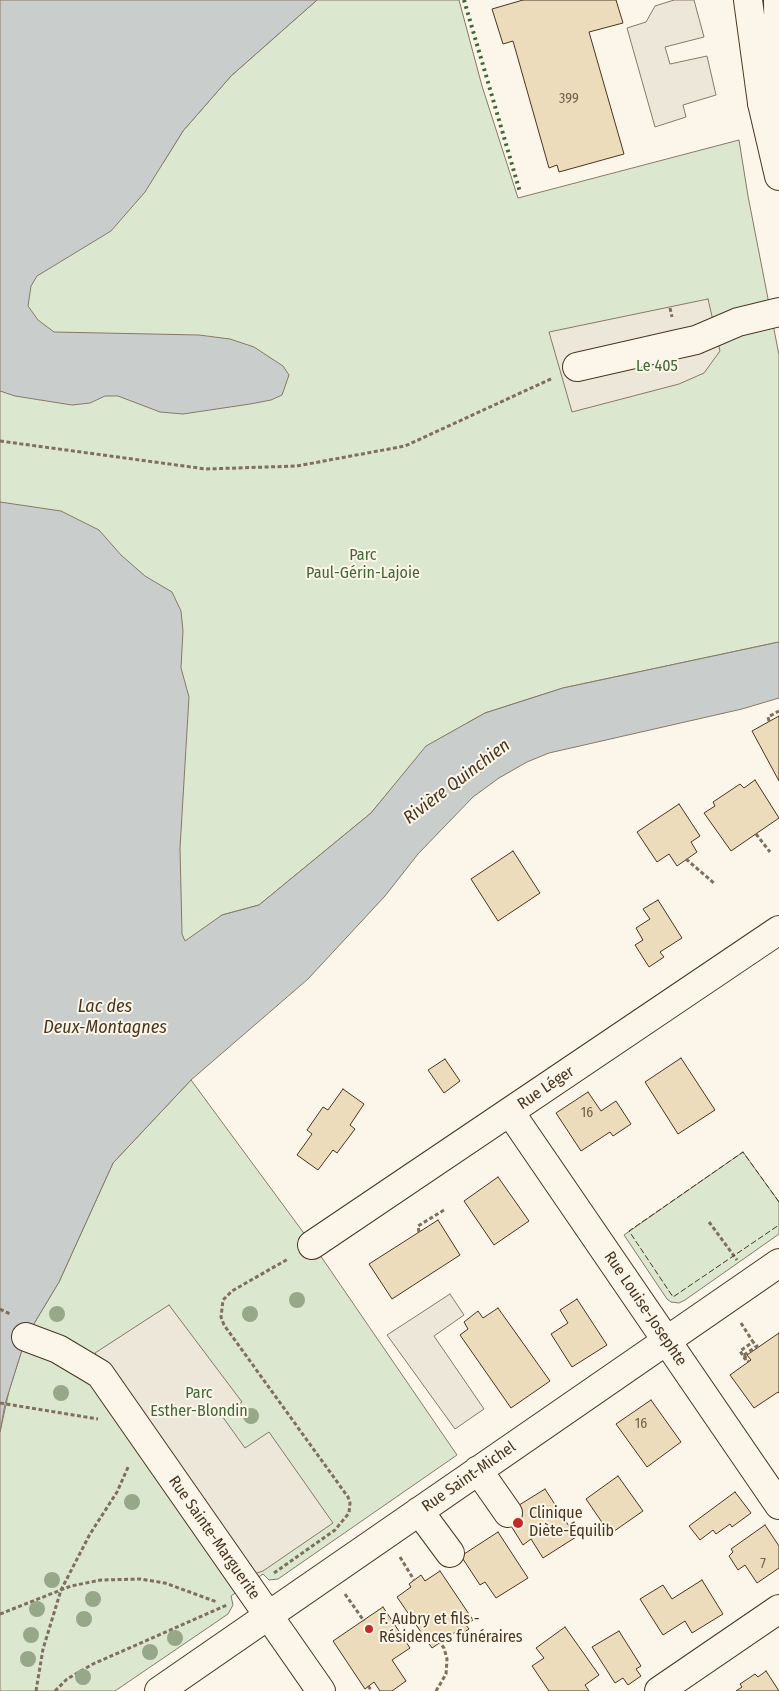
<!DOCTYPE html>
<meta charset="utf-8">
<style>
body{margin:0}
canvas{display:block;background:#fbf6e9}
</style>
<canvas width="779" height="1691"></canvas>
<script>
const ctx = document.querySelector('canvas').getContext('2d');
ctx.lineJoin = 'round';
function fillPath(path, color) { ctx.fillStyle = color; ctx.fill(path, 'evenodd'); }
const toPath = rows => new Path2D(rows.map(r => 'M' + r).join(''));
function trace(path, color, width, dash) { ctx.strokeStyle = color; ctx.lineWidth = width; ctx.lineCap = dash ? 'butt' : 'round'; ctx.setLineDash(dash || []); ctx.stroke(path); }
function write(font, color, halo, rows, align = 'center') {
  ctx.font = font + ' "Fira Sans Condensed",sans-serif'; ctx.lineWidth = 4; ctx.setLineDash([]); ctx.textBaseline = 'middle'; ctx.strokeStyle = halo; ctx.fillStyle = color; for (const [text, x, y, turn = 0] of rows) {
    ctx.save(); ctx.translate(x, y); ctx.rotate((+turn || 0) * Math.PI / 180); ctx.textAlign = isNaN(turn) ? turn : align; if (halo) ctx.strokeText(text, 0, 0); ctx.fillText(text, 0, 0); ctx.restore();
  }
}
const green = toPath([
 [317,0,459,0,482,86,518,198,739,140,748,196,779,355,779,642,563,688,485,713,427,746,371,813,259,905,222,915,0,1110,0,28,163,163,183,131,231,76,317,0],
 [191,1080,320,1255,457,1455,278,1579,269,1580,263,1574,231,1596,233,1605,228,1614,115,1691,0,1691,0,1432,9,1391,26,1337,59,1282,113,1163,191,1080],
 [743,1152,779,1202,779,1234,685,1300,679,1303,671,1302,667,1299,624,1235,743,1152]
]);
fillPath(green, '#dce7d0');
trace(green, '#887966', 1);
const parking = toPath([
 [674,0,694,0,704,37,665,47,670,64,707,56,716,95,683,105,686,117,655,127,627,28,646,22,655,6,674,0],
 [708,299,720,351,704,373,679,384,572,412,549,332,708,299],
 [450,1294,464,1315,434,1336,484,1409,455,1429,387,1335,450,1294],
 [169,1305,242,1402,222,1416,245,1448,269,1432,333,1523,263,1571,242,1578,108,1384,95,1353,169,1305]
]);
fillPath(parking, '#ede7d9');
trace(parking, '#887966', 1);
const water = toPath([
 [0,0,317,0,231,76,183,131,145,192,111,231,37,276,31,286,28,306,38,320,54,332,199,335,230,339,254,347,283,366,289,375,282,395,271,400,250,404,183,414,160,412,118,396,105,396,90,403,72,405,15,396,0,391,0,0],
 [0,502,61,511,99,530,121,555,145,576,172,592,181,611,183,631,181,668,189,697,180,848,182,934,185,941,222,915,259,905,371,813,426,746,485,713,563,688,779,642,779,698,742,709,549,753,527,762,499,778,473,797,418,854,385,896,308,979,191,1080,113,1163,59,1282,26,1337,5,1404,0,1432,0,502]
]);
fillPath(water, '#c9cecd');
trace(water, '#887966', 1);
const building = toPath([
 [523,0,616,0,623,23,589,32,624,154,559,172,557,165,549,168,513,41,503,44,492,9,523,0],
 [779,716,779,781,752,731,779,716],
 [755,780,779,818,731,851,704,813,715,806,713,802,740,784,744,788,755,780],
 [679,804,700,836,691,842,697,852,677,866,669,854,657,862,637,832,679,804],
 [513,851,540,893,498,921,471,879,513,851],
 [658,900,682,938,660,952,664,957,649,967,635,945,643,940,636,928,650,919,643,909,658,900],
 [681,1058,715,1110,678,1134,645,1082,681,1058],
 [445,1059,460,1081,444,1093,428,1070,445,1059],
 [343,1089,364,1104,350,1125,355,1129,337,1153,333,1150,318,1170,297,1155,312,1134,307,1130,323,1107,328,1110,343,1089],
 [588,1092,601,1111,616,1101,631,1124,613,1136,610,1132,581,1151,556,1113,588,1092],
 [498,1177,529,1221,494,1245,464,1201,498,1177],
 [438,1220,460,1255,392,1299,369,1264,438,1220],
 [577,1299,607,1345,572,1367,551,1334,568,1323,560,1310,577,1299],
 [498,1308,550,1381,511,1408,460,1335,468,1329,464,1322,478,1311,483,1318,498,1308],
 [779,1333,779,1393,778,1392,754,1408,730,1375,751,1360,747,1355,779,1333],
 [651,1400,681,1442,647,1467,616,1424,651,1400],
 [618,1476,643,1511,610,1534,586,1499,618,1476],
 [545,1489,576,1537,543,1558,531,1539,523,1545,508,1521,516,1507,545,1489],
 [735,1492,751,1513,732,1527,730,1524,716,1534,713,1530,700,1540,689,1526,735,1492],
 [765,1525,779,1546,779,1568,757,1583,745,1565,738,1570,729,1556,733,1552,731,1549,765,1525],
 [498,1532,528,1578,496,1598,485,1582,480,1585,461,1556,498,1532],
 [440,1571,473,1620,466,1625,469,1629,460,1635,457,1631,432,1648,397,1597,411,1587,409,1584,421,1575,425,1581,440,1571],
 [702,1580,723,1614,692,1633,685,1621,663,1635,640,1599,663,1585,672,1599,702,1580],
 [383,1607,410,1648,392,1660,406,1681,392,1691,380,1691,374,1682,365,1689,333,1641,383,1607],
 [565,1627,599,1675,585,1685,589,1691,549,1691,532,1666,544,1658,536,1648,565,1627],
 [619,1631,641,1666,636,1669,641,1676,628,1685,623,1678,615,1683,592,1647,619,1631],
 [766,1671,779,1691,736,1691,742,1687,740,1684,755,1674,758,1677,766,1671]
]);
fillPath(building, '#ecdcbc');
trace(building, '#4a3520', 1);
const minor = toPath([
 [762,103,779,100],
 [577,367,678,344,696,340,738,322,779,312],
 [510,1112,779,1505],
 [312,1245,779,930],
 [26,1337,58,1349,100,1374,321,1691],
 [478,1470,508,1513],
 [419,1511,450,1553],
 [159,1691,779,1263],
 [659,1691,779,1609]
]);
const major = toPath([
 [748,0,762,103,779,176],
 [778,0,779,82]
]);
trace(minor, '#4a3520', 30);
trace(major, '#4a3520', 30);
trace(toPath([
 [670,308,672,317],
 [0,441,206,469,297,466,405,446,553,378],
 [769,721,768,717,779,711],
 [756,834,770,852],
 [686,859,715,884],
 [709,1222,737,1260],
 [419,1232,418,1226,444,1210],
 [0,1309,10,1314],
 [741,1323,753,1342,740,1351,745,1359,749,1357],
 [744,1355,757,1346,753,1342],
 [0,1403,98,1419],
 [400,1557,414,1580],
 [274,1573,335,1530,349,1513,350,1503,348,1497,224,1325,221,1317,223,1300,232,1291,288,1259],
 [345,1594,364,1621],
 [0,1614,71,1586,101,1580,140,1579,165,1583,217,1602],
 [368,1686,372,1691],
 [36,1691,43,1649,61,1590,90,1534,117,1492,129,1465],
 [55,1691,67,1679,93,1664,227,1605],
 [436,1691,446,1674,447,1659,444,1648,440,1643]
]), '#7f6f5c', 3, [4, 2.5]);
trace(minor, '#fbf6e9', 28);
trace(major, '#fbf6e9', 28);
trace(toPath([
 [744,1355,749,1362]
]), '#7f6f5c', 3, [4, 2.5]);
trace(toPath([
 [464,0,520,192]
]), '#436837', 4, [2.5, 4]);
trace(toPath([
 [779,1202,743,1152,629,1231,673,1297,779,1225]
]), '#4a3520', 1, [6, 2.5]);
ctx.fillStyle = '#96a887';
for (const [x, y] of [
 [297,1300],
 [57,1314],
 [250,1314],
 [61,1393],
 [251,1416],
 [132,1502],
 [52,1580],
 [93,1599],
 [37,1609],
 [84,1619],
 [31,1635],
 [175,1638],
 [150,1652],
 [28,1659],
 [83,1677]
]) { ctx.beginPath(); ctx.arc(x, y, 8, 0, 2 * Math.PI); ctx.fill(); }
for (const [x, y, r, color] of [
 [518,1523,6,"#c62828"],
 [369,1629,5,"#c62828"]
]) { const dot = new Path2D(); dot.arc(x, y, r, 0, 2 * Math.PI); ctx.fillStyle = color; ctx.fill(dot); trace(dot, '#fbf6e9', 2); }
write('14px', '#725f47', null, [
 ["399",569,99],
 ["16",587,1113],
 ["16",641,1424],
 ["7",763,1564]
]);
write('16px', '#436837', '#fbf6e9', [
 ["Le 405",657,367],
 ["Parc",363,556],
 ["Paul-Gérin-Lajoie",363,574],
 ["Parc",199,1394],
 ["Esther-Blondin",199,1412]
]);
write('16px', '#4a3520', '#fbf6e9', [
 ["Rue Léger",546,1088,-34],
 ["Rue Louise-Josephte",645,1309,56],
 ["Rue Saint-Michel",469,1477,-35],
 ["Rue Sainte-Marguerite",214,1538,55]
]);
write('16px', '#4a3520', '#fbf6e9', [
 ["Clinique",529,1514],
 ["Diète-Équilib",529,1532],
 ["F. Aubry et fils -",379,1620],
 ["Résidences funéraires",379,1638]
], 'left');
write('italic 18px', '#4a3520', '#fbf6e9', [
 ["Rivière Quinchien",457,782,-37],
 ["Lac des",105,1007],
 ["Deux-Montagnes",105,1028]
]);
</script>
